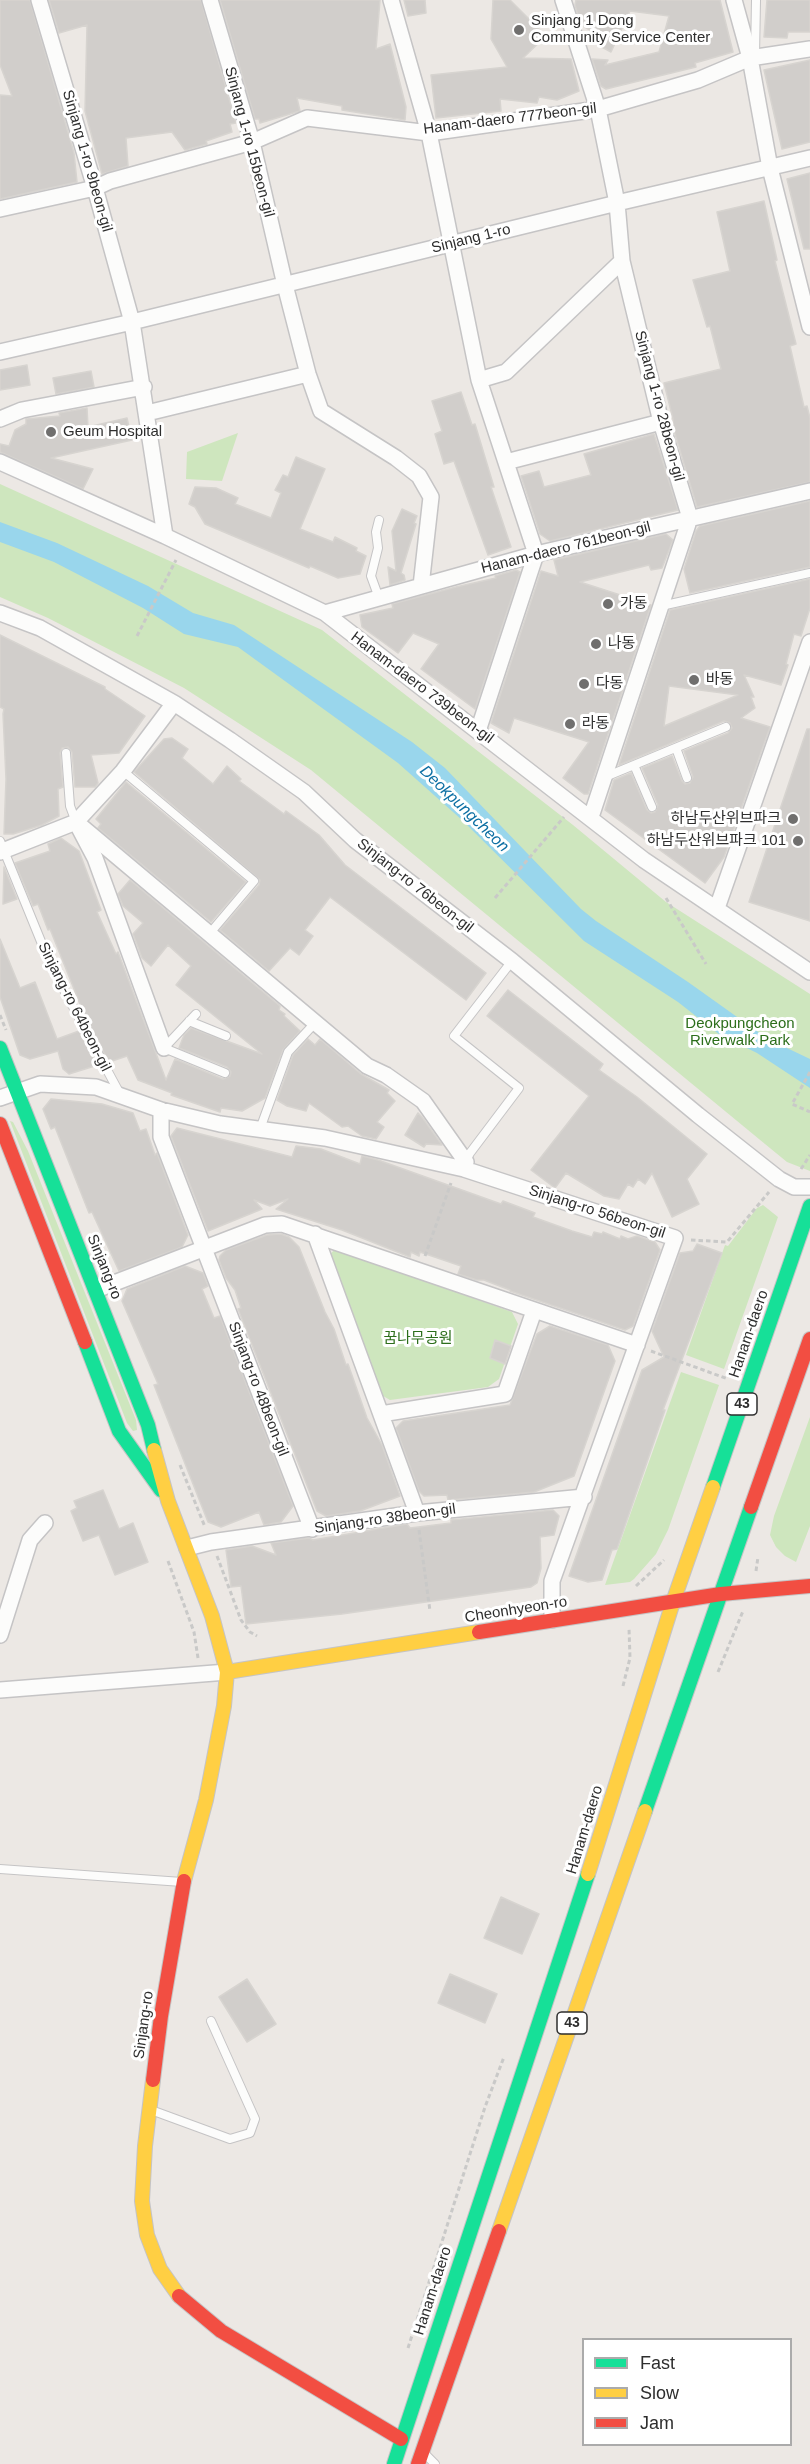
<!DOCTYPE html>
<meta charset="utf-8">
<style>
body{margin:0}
#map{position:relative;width:810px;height:2464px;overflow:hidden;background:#ece8e4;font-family:Arial,sans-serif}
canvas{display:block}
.legend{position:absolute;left:582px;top:2338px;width:210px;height:108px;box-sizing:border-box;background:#fff;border:2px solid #ababab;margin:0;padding:8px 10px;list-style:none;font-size:18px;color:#2e2e2e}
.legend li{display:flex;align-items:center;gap:12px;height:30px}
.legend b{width:30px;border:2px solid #ababab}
</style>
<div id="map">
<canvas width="810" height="2464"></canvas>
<ul class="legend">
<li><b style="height:8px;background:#16e098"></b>Fast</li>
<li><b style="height:8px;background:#ffcf43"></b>Slow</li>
<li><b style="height:8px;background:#f24e42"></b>Jam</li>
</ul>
</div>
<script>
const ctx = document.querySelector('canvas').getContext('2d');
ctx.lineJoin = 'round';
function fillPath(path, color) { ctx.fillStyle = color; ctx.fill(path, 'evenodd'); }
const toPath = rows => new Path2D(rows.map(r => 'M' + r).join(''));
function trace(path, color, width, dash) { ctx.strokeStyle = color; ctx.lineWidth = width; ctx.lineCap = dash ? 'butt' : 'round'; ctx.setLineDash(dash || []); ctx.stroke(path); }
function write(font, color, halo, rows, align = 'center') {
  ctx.font = font + ' Arial,"Noto Sans KR",sans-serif'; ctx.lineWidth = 6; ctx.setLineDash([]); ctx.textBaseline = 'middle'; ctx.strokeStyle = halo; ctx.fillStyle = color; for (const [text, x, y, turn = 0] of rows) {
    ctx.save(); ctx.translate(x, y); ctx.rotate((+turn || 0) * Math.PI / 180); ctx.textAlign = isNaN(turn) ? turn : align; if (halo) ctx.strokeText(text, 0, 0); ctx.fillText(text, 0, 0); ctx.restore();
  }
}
fillPath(toPath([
 [238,433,222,481,186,479,187,452],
 [0,484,322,630,573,825,666,902,810,994,810,1171,787,1162,765,1144,311,770,184,688,48,618,0,597],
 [10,1121,13,1122,28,1151,136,1420,137,1430,133,1431,127,1423],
 [763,1205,778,1217,724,1369,686,1355,725,1245,728,1246,757,1208],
 [335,1249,512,1312,518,1324,499,1379,488,1387,390,1400,378,1393,326,1259],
 [681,1372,719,1385,668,1530,656,1554,634,1579,630,1582,605,1585],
 [810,1417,810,1526,796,1562,785,1556,776,1547,770,1535,774,1516]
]), '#cee6be');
fillPath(toPath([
 [0,522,57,543,148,586,193,613,234,625,412,742,445,768,581,909,596,921,688,982,768,1039,810,1059,810,1088,757,1053,720,1035,678,1002,584,941,462,820,398,763,238,647,184,634,143,608,54,562,0,542]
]), '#99d6ec');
const building = toPath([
 [0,0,30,0,74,153,77,182,0,199,0,95,12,96,0,65,0,0],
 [49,0,201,0,236,123,230,124,232,132,206,141,207,144,185,150,172,132,126,138,128,166,102,174,85,111,87,25,59,33,49,0],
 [220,0,380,0,376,49,390,44,406,107,405,120,342,110,342,106,297,98,300,111,260,123,259,119,255,119,220,0],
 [404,0,425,0,426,13,408,16,404,0],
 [493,0,510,0,546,36,523,58,571,59,579,91,557,100,539,97,537,103,500,99,501,111,436,118,431,75,507,67,491,39,493,0],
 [576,0,720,0,733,52,695,63,696,67,606,89,601,86,592,59,608,60,605,65,659,52,669,16,630,11,611,52,587,39,590,30,581,25,575,5,576,0],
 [767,0,810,0,810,32,788,32,787,38,764,37,767,0],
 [810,60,810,142,782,149,764,70,810,60],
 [810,173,810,249,804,249,787,179,810,173],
 [764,201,777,260,775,261,796,344,790,346,804,407,807,406,810,418,810,482,697,507,673,427,673,419,664,383,721,369,710,326,707,327,693,280,730,271,717,212,764,201],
 [27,365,30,385,0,390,0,370,27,365],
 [91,371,94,387,56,394,53,378,91,371],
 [461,392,472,425,475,424,494,487,491,487,511,547,488,555,454,461,444,464,435,434,442,431,432,401,461,392],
 [87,408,88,427,127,418,132,440,51,458,93,469,83,489,0,452,0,444,9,446,15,430,26,424,26,419,60,416,59,413,87,408],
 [654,434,678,510,550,541,540,534,521,476,539,471,544,487,591,475,584,454,654,434],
 [296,457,325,469,300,529,333,542,335,537,357,548,356,551,366,556,360,574,338,578,310,566,309,568,205,524,195,507,189,504,195,487,216,488,238,498,235,504,271,518,281,493,275,490,283,475,288,477,296,457],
 [810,501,810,567,690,593,684,569,696,531,700,526,810,501],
 [402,509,417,516,414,523,416,524,401,573,404,575,405,580,390,585,388,567,396,571,392,531,402,509],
 [666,534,673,540,662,568,651,570,649,565,580,582,651,605,588,794,584,794,563,778,589,742,514,718,509,733,491,723,541,571,558,576,554,560,666,534],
 [516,570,520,572,475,709,421,669,439,644,413,633,398,653,362,627,360,615,393,608,392,604,456,587,496,578,495,576,516,570],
 [810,579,810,608,801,636,794,634,786,664,788,665,781,685,744,675,754,697,751,697,755,708,741,718,770,727,724,857,705,883,605,810,614,780,631,773,647,810,651,813,655,812,658,805,642,768,672,756,682,781,685,784,690,783,693,777,684,751,728,733,732,728,730,723,724,721,619,765,670,610,810,579],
 [669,686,738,695,664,726,669,686],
 [0,635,105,687,105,689,145,716,119,753,91,755,98,783,95,787,75,787,72,752,68,747,62,748,60,753,63,787,58,789,59,816,42,825,13,834,4,834,6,779,3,714,4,709,0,707,0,635],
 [807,729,810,729,810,921,749,902,807,729],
 [172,738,188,749,182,758,213,784,227,766,241,779,239,781,284,814,286,811,319,835,345,865,486,973,466,1000,330,897,305,930,313,936,299,955,290,948,269,971,220,930,259,885,260,880,134,772,164,739,172,738],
 [126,782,246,882,211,922,98,828,101,824,96,819,126,782],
 [61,838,79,851,101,910,97,912,116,954,118,952,166,1080,175,1059,223,1079,230,1076,231,1072,227,1067,179,1048,184,1035,191,1028,262,1054,176,985,191,966,168,945,151,966,142,958,133,934,143,923,123,906,118,894,130,880,280,1006,279,1010,285,1014,284,1016,300,1031,283,1050,265,1098,242,1111,221,1108,220,1112,171,1095,172,1093,138,1080,127,1056,109,1062,86,1019,50,929,48,930,38,904,33,906,15,863,50,851,48,844,61,838],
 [4,867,17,899,3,904,4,867],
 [0,939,20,988,35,982,57,1039,79,1031,98,1065,69,1074,63,1069,58,1051,30,1059,20,1055,0,997,0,939],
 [508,990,603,1064,599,1070,637,1097,707,1154,687,1179,699,1204,672,1217,652,1173,645,1184,638,1179,633,1187,628,1184,619,1199,604,1196,566,1173,555,1188,531,1170,589,1096,487,1016,508,990],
 [308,1039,315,1045,320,1039,361,1074,389,1090,387,1093,395,1101,377,1122,384,1127,376,1139,362,1136,348,1126,342,1127,309,1103,306,1111,287,1106,277,1100,293,1055,308,1039],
 [51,1099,102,1104,133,1113,140,1131,146,1129,155,1155,157,1153,188,1235,182,1247,119,1271,92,1212,89,1213,55,1127,51,1129,43,1109,51,1099],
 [418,1113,422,1117,442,1145,426,1144,424,1147,405,1135,418,1113],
 [177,1128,292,1157,296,1146,321,1149,360,1164,362,1156,378,1160,501,1204,503,1201,535,1213,533,1217,572,1231,592,1237,594,1232,602,1234,603,1232,620,1239,621,1236,628,1239,637,1236,655,1242,660,1250,633,1326,625,1330,510,1291,510,1290,484,1280,477,1280,458,1274,461,1266,420,1252,419,1256,411,1252,410,1257,342,1230,276,1209,288,1199,270,1206,254,1200,262,1209,208,1231,171,1136,177,1128],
 [281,1234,289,1237,299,1247,325,1312,334,1329,346,1365,348,1364,367,1418,382,1445,400,1496,360,1511,326,1516,317,1511,238,1309,241,1308,235,1290,226,1278,219,1260,220,1256,226,1250,267,1235,281,1234],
 [697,1244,722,1253,663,1410,665,1410,617,1549,612,1550,602,1580,588,1582,569,1576,642,1370,664,1357,652,1331,680,1253,693,1251,697,1244],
 [185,1266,203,1273,208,1286,202,1289,214,1318,220,1316,293,1506,281,1522,264,1525,259,1512,221,1527,208,1522,154,1385,158,1384,122,1301,127,1289,185,1266],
 [550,1326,608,1345,615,1361,574,1476,534,1492,448,1500,447,1495,424,1496,419,1491,396,1428,403,1421,510,1405,537,1334,550,1326],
 [495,1340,511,1346,505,1364,490,1358,495,1340],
 [103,1490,119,1529,133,1523,148,1562,115,1575,99,1535,83,1541,71,1511,77,1508,74,1501,103,1490],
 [553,1510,559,1516,554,1535,540,1537,541,1568,537,1583,531,1587,342,1614,246,1624,241,1586,231,1587,226,1550,252,1546,276,1555,271,1543,309,1538,313,1540,407,1524,410,1528,451,1523,451,1520,553,1510],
 [501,1897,539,1914,522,1954,484,1938,501,1897],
 [450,1974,497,1994,485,2023,438,2003,450,1974],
 [247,1979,276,2024,247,2042,219,1997,247,1979]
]);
fillPath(building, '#d1cecb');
trace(building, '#d7d4d0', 1.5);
const lane = toPath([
 [755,56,756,0],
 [379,598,371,576,378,548,376,532,379,520],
 [661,606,810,573],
 [676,748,687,778],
 [66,753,70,806,76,822],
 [634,765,652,807],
 [123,771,254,881,210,933],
 [605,777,726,727],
 [0,841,51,966,120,1094],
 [196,1014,164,1048,225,1073],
 [189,1021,226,1036],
 [260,1129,288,1052,315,1023],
 [466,1161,470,1153,519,1088,454,1036,512,961],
 [0,1869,182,1882],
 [151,2110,230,2139,250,2133,255,2119,211,2021],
 [426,2455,435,2464]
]);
const street = toPath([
 [39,0,95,188,132,322,165,536],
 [210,0,252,142,285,285,308,374,321,411,396,458,419,476,431,497,421,586],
 [391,0,429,133,479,380,536,554,478,731],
 [563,0,598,109,617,203,622,261,661,422,690,518,591,817],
 [734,0,750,58,770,168,810,327],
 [0,209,95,188,110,181,252,142,307,118,429,133,598,109,698,80,750,58,810,49],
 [0,352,132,322,617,203,810,158],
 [479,380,506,372,622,261],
 [147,413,308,374],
 [0,419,22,410,144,387],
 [0,462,165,536,325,613,644,860,810,972],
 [506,462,661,422],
 [0,613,40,628,174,703,230,740,304,792,355,840,512,961,698,1115,779,1179,794,1187,810,1187],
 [325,613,536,554,810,491],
 [0,852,76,822,367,1066,386,1075,423,1101,466,1162,464,1169],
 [717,908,810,642],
 [164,1048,95,858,76,822,123,771,174,703],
 [0,1098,40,1084,96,1087,161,1110,220,1124,325,1138,464,1169,675,1238,552,1581,552,1620],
 [161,1110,161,1137,312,1529],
 [315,1234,417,1513],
 [96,1290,265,1225,282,1224,637,1345],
 [381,1414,505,1394,534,1311],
 [187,1548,211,1542,417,1513,584,1497],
 [0,1635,30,1540,45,1523],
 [0,1690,227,1672]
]);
const fast = toPath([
 [0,1048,148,1425,154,1450],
 [85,1342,119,1431,161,1490],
 [713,1487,810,1206],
 [645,1811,751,1507],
 [394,2464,588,1874]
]);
const slow = toPath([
 [154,1450,168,1501,212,1616,227,1672,224,1706,206,1800,184,1881],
 [227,1672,479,1632],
 [588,1874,673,1602,713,1487],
 [153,2080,145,2146,142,2201,147,2235,160,2269,179,2296],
 [499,2231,645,1811]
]);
const jam = toPath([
 [0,1124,85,1342],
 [751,1507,810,1339],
 [479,1632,721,1594,810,1586],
 [153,2080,161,2016,184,1881],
 [179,2296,221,2331,401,2439],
 [418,2464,499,2231]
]);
trace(lane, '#c5c4c5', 10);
trace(street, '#c5c4c5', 18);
trace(fast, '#c5c4c5', 16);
trace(slow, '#c5c4c5', 16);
trace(jam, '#c5c4c5', 16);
trace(toPath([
 [137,636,176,560],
 [495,898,564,817],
 [666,898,706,964],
 [0,1015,6,1030],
 [810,1072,792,1104,810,1112],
 [801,1169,810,1155],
 [691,1240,727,1242,769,1192],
 [425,1256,451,1183],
 [651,1351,728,1379],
 [180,1465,205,1527],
 [419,1530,430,1611],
 [217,1556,241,1620,250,1632,257,1636],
 [168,1561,194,1632,198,1658],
 [756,1571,758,1557],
 [636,1586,664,1560],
 [718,1672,743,1611],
 [623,1686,630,1658,629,1628],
 [408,2348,485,2107,504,2057]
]), '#c9c9c8', 3, [4.5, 3]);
trace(lane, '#fcfcfb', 8);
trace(street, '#fcfcfb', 15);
trace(fast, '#16e098', 14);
trace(slow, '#ffcf43', 14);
trace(jam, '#f24e42', 14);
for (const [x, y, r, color] of [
 [519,30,6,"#706f6e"],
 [51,432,6,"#706f6e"],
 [608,604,6,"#706f6e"],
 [596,644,6,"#706f6e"],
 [694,680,6,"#706f6e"],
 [584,684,6,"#706f6e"],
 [570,724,6,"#706f6e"],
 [793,819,6,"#706f6e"],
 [798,841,6,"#706f6e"]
]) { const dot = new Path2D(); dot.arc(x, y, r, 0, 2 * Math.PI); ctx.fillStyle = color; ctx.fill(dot); trace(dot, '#fff', 2); }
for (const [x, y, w] of [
 [742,1404,30],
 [572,2023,30]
]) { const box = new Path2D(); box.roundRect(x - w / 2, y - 11, w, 22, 4.5); ctx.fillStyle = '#fff'; ctx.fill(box); trace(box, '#2e2e2e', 1.5); }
write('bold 14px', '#2e2e2e', null, [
 ["43",742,1404],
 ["43",572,2023]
]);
write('15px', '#2e2e2e', '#fff', [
 ["Sinjang 1 Dong",531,21],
 ["Community Service Center",531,38],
 ["Geum Hospital",63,432],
 ["가동",620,604],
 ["나동",608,644],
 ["바동",706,680],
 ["다동",596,684],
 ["라동",582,724],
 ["하남두산위브파크",781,819,"right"],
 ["하남두산위브파크 101",786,841,"right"]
], 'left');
write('15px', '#2e2e2e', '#fff', [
 ["Hanam-daero 777beon-gil",510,119,-7],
 ["Sinjang 1-ro 15beon-gil",249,142,75],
 ["Sinjang 1-ro 9beon-gil",87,161,74],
 ["Sinjang 1-ro",471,239,-14],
 ["Sinjang 1-ro 28beon-gil",659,406,75],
 ["Hanam-daero 761beon-gil",566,548,-14],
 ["Hanam-daero 739beon-gil",422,688,37],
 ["Sinjang-ro 76beon-gil",415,886,38],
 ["Sinjang-ro 64beon-gil",74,1007,63],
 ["Sinjang-ro 56beon-gil",597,1212,18],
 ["Sinjang-ro",104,1267,68],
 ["Hanam-daero",749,1334,-71],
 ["Sinjang-ro 48beon-gil",258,1389,69],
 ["Sinjang-ro 38beon-gil",385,1519,-8],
 ["Cheonhyeon-ro",516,1610,-9],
 ["Hanam-daero",585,1830,-73],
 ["Sinjang-ro",144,2025,-82],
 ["Hanam-daero",433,2291,-72]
]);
write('15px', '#2c6e1b', '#fff', [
 ["Deokpungcheon",740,1024],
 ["Riverwalk Park",740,1041],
 ["꿈나무공원",418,1339]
]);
write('italic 16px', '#0d6fa3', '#fff', [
 ["Deokpungcheon",464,809,44]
]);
</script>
